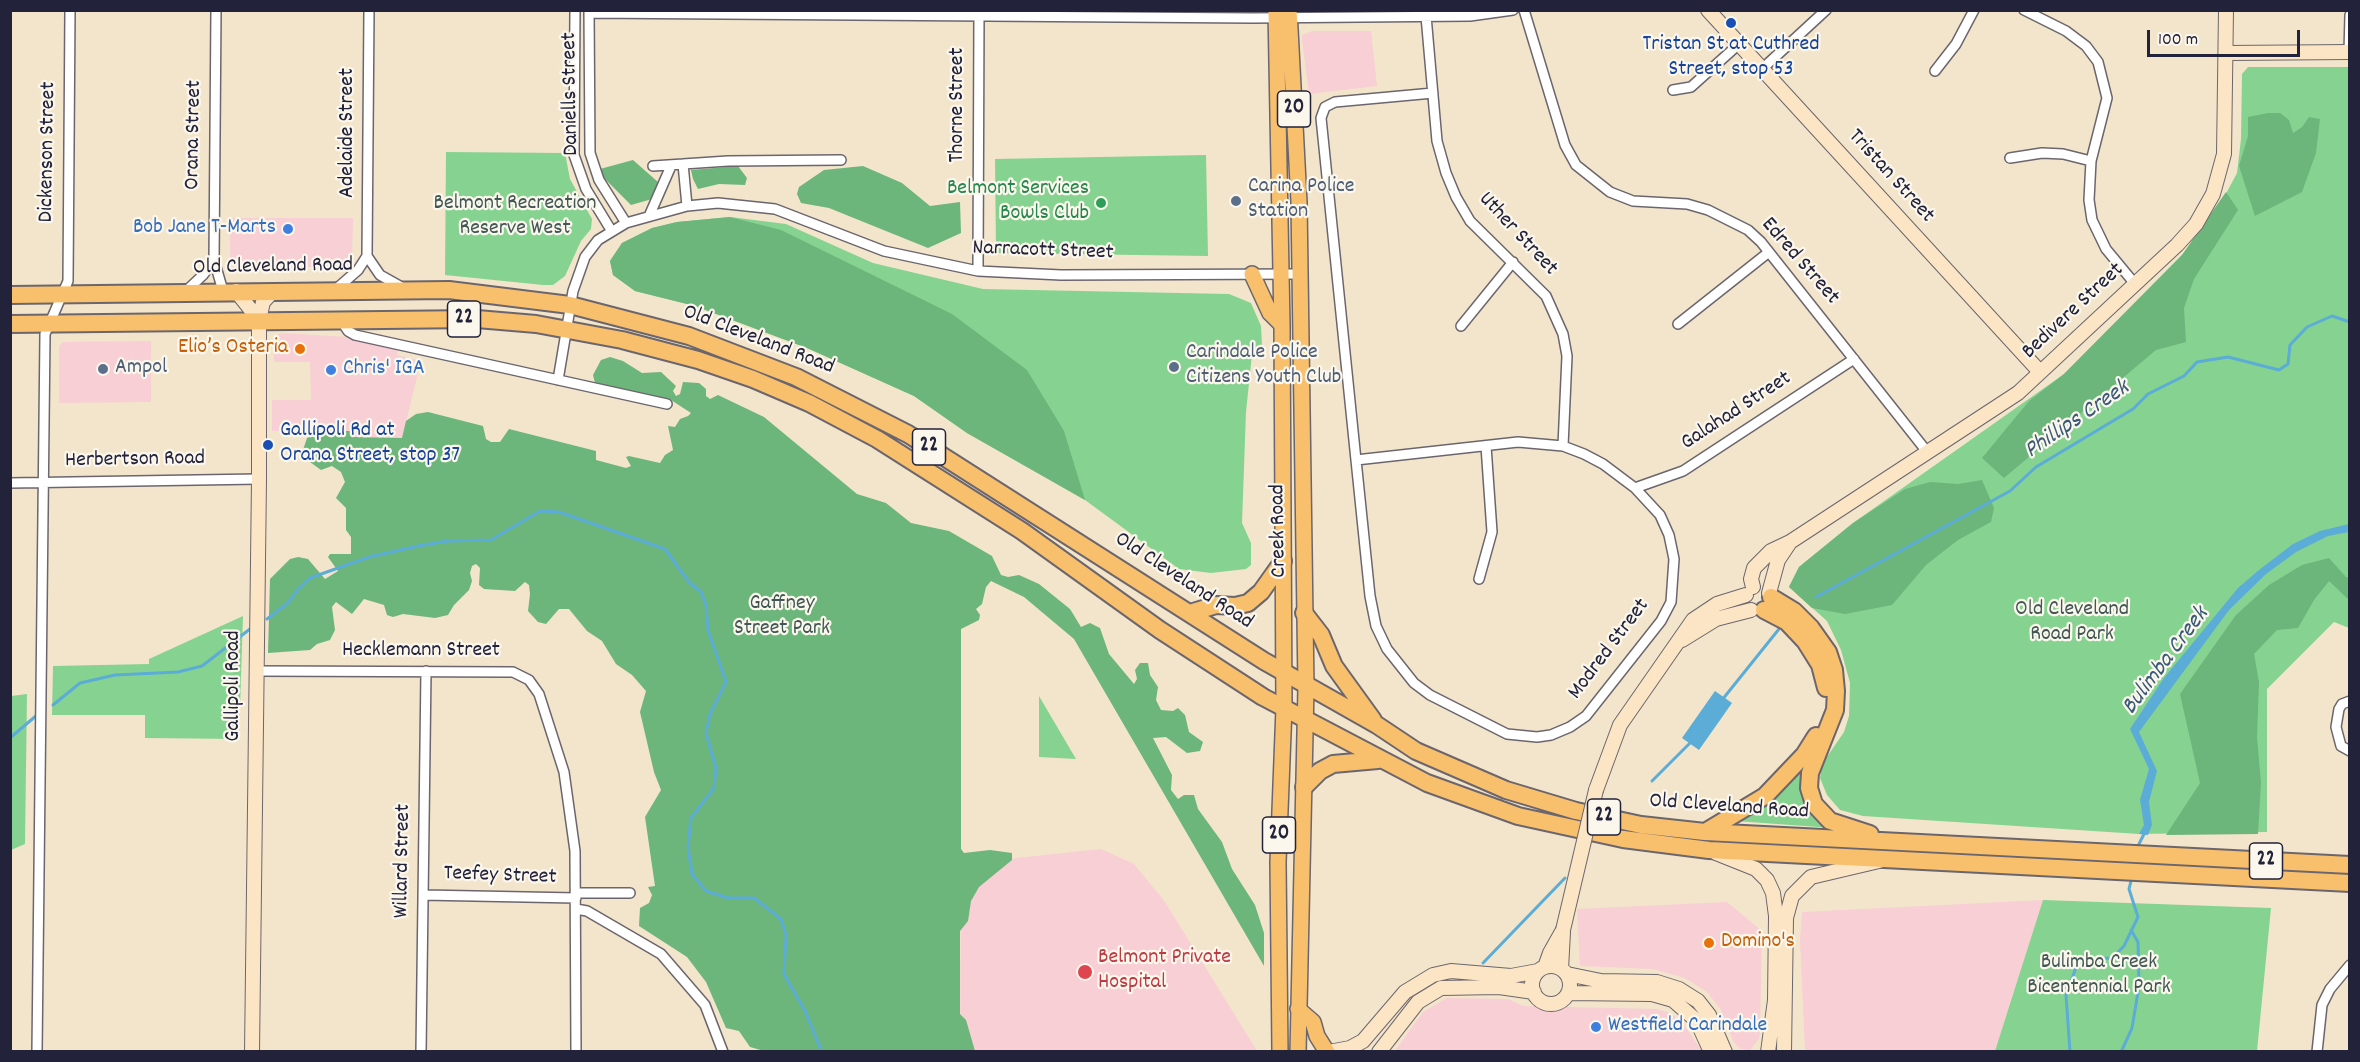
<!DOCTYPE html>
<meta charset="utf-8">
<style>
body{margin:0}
#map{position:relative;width:2360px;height:1062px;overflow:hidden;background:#f3e5cb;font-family:Dekko,sans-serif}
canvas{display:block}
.frame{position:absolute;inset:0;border:12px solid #22223b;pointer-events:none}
.scale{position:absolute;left:2147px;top:30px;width:153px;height:27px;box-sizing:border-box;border:3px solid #22223b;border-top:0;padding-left:8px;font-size:18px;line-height:21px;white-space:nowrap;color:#22223b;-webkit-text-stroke:4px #fbf7ec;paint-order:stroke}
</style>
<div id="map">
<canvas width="2360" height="1062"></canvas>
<div class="frame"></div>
<div class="scale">100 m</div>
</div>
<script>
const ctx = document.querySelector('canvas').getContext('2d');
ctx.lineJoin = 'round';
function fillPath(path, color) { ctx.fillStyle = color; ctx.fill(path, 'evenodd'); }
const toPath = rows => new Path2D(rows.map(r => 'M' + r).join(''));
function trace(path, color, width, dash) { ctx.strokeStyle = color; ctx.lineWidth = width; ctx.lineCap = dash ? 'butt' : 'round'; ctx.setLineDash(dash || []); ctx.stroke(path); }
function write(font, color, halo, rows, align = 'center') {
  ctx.font = font + ' Dekko,sans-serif'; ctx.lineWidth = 4.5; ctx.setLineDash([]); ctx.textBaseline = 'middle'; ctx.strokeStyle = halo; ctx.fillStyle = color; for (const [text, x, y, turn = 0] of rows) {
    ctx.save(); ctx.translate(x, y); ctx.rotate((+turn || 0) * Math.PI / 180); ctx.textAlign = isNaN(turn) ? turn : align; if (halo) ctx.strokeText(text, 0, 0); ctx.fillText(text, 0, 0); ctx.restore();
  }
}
fillPath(toPath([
 [1312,31,1371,31,1377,86,1309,94,1302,40,1302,35],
 [230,218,353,218,352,263,346,267,235,267,230,262],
 [282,333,348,337,398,349,397,355,421,361,402,438,353,437,353,431,272,431,272,400,311,400,310,362,274,362,273,337],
 [151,341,151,402,59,403,59,346,63,342],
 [1101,849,1134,864,1165,902,1257,1051,960,1052,961,864],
 [2043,900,1995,1051,1805,1051,1800,939,1802,912],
 [1727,902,1762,931,1760,1032,1759,1039,1750,1050,1741,1049,1734,1043,1721,1010,1707,992,1685,978,1652,969,1580,966,1577,909],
 [1447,998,1508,999,1523,1006,1657,1009,1672,1014,1684,1025,1702,1051,1395,1051,1423,1012]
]), '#f7cfd4');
fillPath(toPath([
 [2248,67,2349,67,2349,628,2334,622,2267,689,2267,832,2139,834,1863,816,1840,810,1827,795,1820,778,1822,764,1844,732,1849,716,1850,683,1841,650,1827,621,1789,587,1799,567,1853,523,2064,374,2182,255,2220,205,2237,173,2241,139,2242,74],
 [446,152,565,153,570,179,592,219,591,229,581,241,565,276,553,285,543,285,445,275],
 [1206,155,1208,256,996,253,995,159],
 [730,217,786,224,873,263,983,289,1229,294,1251,303,1261,326,1262,345,1252,354,1246,412,1242,523,1251,543,1251,565,1246,569,1211,573,1179,569,1085,500,967,433,914,396,807,348,695,306,635,291,613,275,610,261,622,243,652,228,677,222],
 [243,616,239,739,145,738,145,715,52,715,53,666,149,664,149,659],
 [27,694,25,844,11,850,11,696],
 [1039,696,1076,759,1039,757],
 [1801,764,1808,768,1832,828,1736,821],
 [2043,900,2271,908,2257,1051,1995,1051]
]), '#86d391');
fillPath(toPath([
 [2268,113,2280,113,2289,120,2293,133,2302,127,2309,117,2320,119,2316,153,2302,192,2255,216,2239,166,2248,136,2248,117],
 [633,160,658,182,652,199,631,205,605,179,600,169],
 [738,166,747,178,745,185,719,184,698,189,693,179,691,170],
 [863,166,902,183,930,206,960,202,961,233,928,248,829,208,801,203,797,194,799,187,824,170],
 [2226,192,2238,210,2194,279,2184,308,2186,342,2156,350,2004,478,1982,458,2029,401,2064,374,2182,255],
 [730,217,781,230,952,314,1027,370,1064,431,1085,500,967,433,914,396,807,348,695,306,635,291,613,275,610,261,622,243,652,228,677,222],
 [610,357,623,361,642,373,661,372,676,386,673,391,676,396,680,394,683,382,699,383,706,389,706,396,710,399,718,395,764,417,857,494,886,503,911,523,949,531,992,556,1001,575,1008,577,1019,575,1039,584,1070,609,1081,627,1090,623,1100,628,1109,654,1134,684,1137,679,1135,670,1140,663,1148,663,1150,675,1158,687,1156,700,1161,710,1173,711,1178,708,1185,715,1189,732,1203,742,1200,751,1187,753,1166,737,1153,738,1172,775,1171,790,1178,799,1184,795,1194,795,1198,809,1222,842,1232,869,1255,905,1264,933,1264,966,1074,639,1024,597,991,581,986,587,982,604,976,609,980,615,979,620,961,629,961,849,964,853,990,850,1012,853,1012,860,979,887,971,901,968,921,960,931,960,1014,966,1020,975,1051,764,1051,750,1047,739,1031,726,1028,706,982,687,957,639,926,640,908,649,903,652,895,648,887,655,886,645,817,661,790,654,772,640,712,646,691,632,675,616,664,602,641,587,631,569,609,559,609,546,624,538,622,528,611,530,594,529,585,525,582,515,591,484,589,479,585,480,568,476,564,472,566,470,573,472,581,469,590,454,605,448,615,435,618,403,614,393,617,387,615,384,605,364,599,352,614,336,602,332,607,335,630,330,640,317,644,310,650,268,653,270,579,290,559,298,557,308,559,325,579,338,571,328,557,330,554,351,554,351,537,346,530,346,508,336,498,345,482,341,472,332,466,321,470,310,462,303,450,307,438,324,431,353,431,353,437,402,438,406,421,416,414,428,412,483,426,486,439,491,442,500,442,509,429,596,451,596,460,626,468,631,466,626,457,629,456,660,463,665,455,673,450,668,426,675,427,680,419,688,416,691,413,671,400,595,383,593,375,601,360],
 [1982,480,1994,508,1991,522,1958,540,1926,565,1892,605,1845,614,1812,608,1789,587,1799,567,1853,523,1905,489,1930,482,1958,484],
 [2329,558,2346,577,2349,578,2349,600,2329,581,2314,600,2298,628,2277,630,2254,654,2259,682,2257,737,2261,783,2258,834,2166,835,2200,783,2180,694,2236,615,2269,585,2302,565]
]), '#6cb57b');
fillPath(toPath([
 [2349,524,2349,532,2328,536,2296,552,2266,574,2229,610,2139,732,2157,771,2149,802,2152,825,2148,835,2139,834,2144,825,2140,800,2149,769,2130,729,2164,678,2238,588,2259,570,2293,544,2320,531],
 [1715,691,1732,703,1699,750,1682,738]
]), '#5bacd6');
trace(toPath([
 [1816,597,2010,491,2036,467,2133,409,2148,394,2184,376,2197,362,2228,357,2279,370,2288,364,2290,345,2307,327,2332,316,2350,322],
 [267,619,289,602,298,589,310,578,369,557,418,546,447,541,491,540,540,511,559,512,665,549,689,582,701,592,706,605,708,630,726,682,710,714,706,733,716,768,714,788,691,818,688,847,692,874,706,891,728,898,754,898,781,919,786,935,784,974,805,1011,822,1052],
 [1722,700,1779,629],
 [53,705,80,683,115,675,178,672,202,666,250,629],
 [10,738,37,715],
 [1652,781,1691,742],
 [2137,848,2145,832],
 [1483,963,1565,878],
 [2070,1052,2066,995,2077,965,2089,959,2112,958,2124,946,2138,917,2129,889,2132,877],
 [2121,1052,2132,1028,2139,986,2138,942,2131,930]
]), '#5bacd6', 3);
const street = toPath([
 [216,10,214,260,223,291],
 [369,10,367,256,380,275,405,289],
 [575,10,574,155,586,189,611,230],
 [589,10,590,153,599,180,626,223],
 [1524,10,1565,145,1576,165,1610,192,1633,201,1687,204,1708,210,1748,230,1761,242,1928,453],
 [2024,10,2066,31,2086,46,2098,62,2107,98,2091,161,2089,200,2092,220,2106,249,2135,284],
 [589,13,1253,18,1470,16,1513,10],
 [1426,16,1437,141,1446,173,1456,197,1470,221,1546,296,1563,334,1567,356,1563,446],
 [2349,52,2350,15],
 [1762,69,1826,10],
 [1935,71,1956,44,1974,10],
 [1673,90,1691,87,1739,44],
 [2010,158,2042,153,2063,154,2091,161],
 [683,164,687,206],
 [653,166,728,161,841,160],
 [650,214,671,166],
 [978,271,979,12],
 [335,290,358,270,367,256],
 [185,292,203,275,214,260],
 [340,319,348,331,355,335,667,404],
 [1678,324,1769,252],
 [1461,326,1513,262],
 [558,380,573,291,585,257,598,240,626,223,687,206,718,203,775,209,884,251,978,271,1061,275,1300,274],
 [1356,460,1518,442,1563,446,1584,454,1603,464,1635,488,1660,515,1669,535,1674,559,1671,602,1661,621,1586,716,1570,727,1551,735,1537,737,1507,734,1430,695,1414,683,1387,649,1376,626,1370,596,1356,460,1321,118,1325,107,1335,102,1433,93],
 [10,483,259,479],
 [1635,488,1683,471,1854,359],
 [1479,579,1492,532,1486,446],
 [256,671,513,672,529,680,539,694,564,772,575,851,576,1052],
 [2350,701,2342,704,2339,709,2336,727,2341,746,2350,751],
 [576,893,630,893],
 [423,895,576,898],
 [576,909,587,911,661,954,705,1005,723,1052],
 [37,1052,45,334,68,281,70,10],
 [421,1052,426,671],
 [2317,1052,2322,1005,2330,989,2350,965]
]);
const secondary = toPath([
 [1708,10,2040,372],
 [2226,53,2350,52],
 [236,291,259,320],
 [1753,587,1751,579,1754,568,1771,551,1790,542,2018,393,2177,245,2196,224,2213,194,2224,154,2226,10],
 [1769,593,1778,560,1790,542],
 [1682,640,1716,619,1751,610],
 [1596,790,1620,725,1693,620,1717,604,1746,595],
 [1716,853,1756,869,1767,880,1773,893,1776,916,1775,1000,1768,1052],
 '1532 985a19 19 0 1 1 38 0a19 19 0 1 1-38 0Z',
 [1545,967,1550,953,1563,930],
 [1561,969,1563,932],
 [1567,974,1601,981,1657,982,1679,989,1698,1001,1709,1015,1725,1052],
 [1568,993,1652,994,1673,1000,1697,1021,1711,1052],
 [252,1052,259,479,259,320,263,302,273,291],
 [1329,1052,1350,1048,1363,1041,1405,992,1433,975,1451,971,1511,976,1538,971],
 [1379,1052,1418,1002,1441,988,1499,987,1534,992],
 [1784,1052,1786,918,1792,896,1811,877,1879,861]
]);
const primary = toPath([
 [1276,10,1282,325,1284,708,1278,862,1280,1052],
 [1289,10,1299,202,1306,687,1298,1052],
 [1252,274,1270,313,1282,325],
 [1298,1009,1313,1022,1317,1036,1327,1052]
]);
const highway = toPath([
 [10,295,449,290,570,305,689,336,796,377,908,434,1264,661,1377,725,1416,751,1506,790,1576,811,1641,825,1705,832,2350,865],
 [10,324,477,319,536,324,622,340,698,360,753,379,809,403,877,439,1022,531,1160,630,1263,697,1427,783,1518,816,1623,839,1709,850,2350,883],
 [1771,597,1794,611,1811,628,1828,652,1834,670,1836,691,1835,710,1810,773,1809,788,1814,804,1830,821,1870,834],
 [1764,610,1787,622,1805,641,1820,665,1826,688],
 [1190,613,1216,605,1235,606,1248,603,1261,592,1283,561],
 [1304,613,1321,635,1334,666,1373,720],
 [1304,787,1320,771,1333,764,1378,760],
 [1705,832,1765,796,1804,755,1816,736]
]);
trace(street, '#6b666d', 12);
trace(secondary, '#6b666d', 16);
trace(primary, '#6b666d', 18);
trace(highway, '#6b666d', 20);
trace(street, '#fff', 9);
trace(secondary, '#fce5c4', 14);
trace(primary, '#f8bf6c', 15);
trace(highway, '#f8bf6c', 16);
const secondaryBridge = toPath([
 [1563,930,1596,790]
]);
trace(secondaryBridge, '#6b666d', 16, []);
trace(secondaryBridge, '#fce5c4', 14);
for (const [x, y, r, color] of [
 [1731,23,6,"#1a4fb4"],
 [1236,201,6,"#5c6f8a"],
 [1101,203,6,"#2e9e5b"],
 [288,229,6,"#3f7fe0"],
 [300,349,6,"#e8710a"],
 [1174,367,6,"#5c6f8a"],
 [103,369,6,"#5c6f8a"],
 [331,370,6,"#3f7fe0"],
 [268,445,6,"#1a4fb4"],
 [1709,943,6,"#e8710a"],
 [1085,972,8,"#e0444e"],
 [1596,1027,6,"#3f7fe0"]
]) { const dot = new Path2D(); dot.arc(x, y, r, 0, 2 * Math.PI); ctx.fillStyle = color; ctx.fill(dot); trace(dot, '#fbf7ec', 2); }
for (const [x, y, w] of [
 [1294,109,33],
 [464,319,33],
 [929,447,33],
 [1604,817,33],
 [1279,835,33],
 [2266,861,33]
]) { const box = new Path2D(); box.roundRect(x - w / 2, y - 18, w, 36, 4.5); ctx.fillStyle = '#fbf7ec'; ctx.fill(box); trace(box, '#22223b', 1.5); }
write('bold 21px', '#22223b', null, [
 ["20",1294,109],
 ["22",464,319],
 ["22",929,447],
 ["22",1604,817],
 ["20",1279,835],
 ["22",2266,861]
]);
write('22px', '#164399', '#fbf7ec', [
 ["Tristan St at Cuthred",1731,46],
 ["Street, stop 53",1731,71],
 ["Gallipoli Rd at",280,432,"left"],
 ["Orana Street, stop 37",280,457,"left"]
]);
write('22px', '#22223b', '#fbf7ec', [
 ["Daniells Street",572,94,-91],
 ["Thorne Street",959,105,-90],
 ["Adelaide Street",349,133,-90],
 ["Orana Street",195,135,-89],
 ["Dickenson Street",49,152,-89],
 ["Tristan Street",1890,177,48],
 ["Uther Street",1517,235,47],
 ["Narracott Street",1043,252,2],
 ["Edred Street",1799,262,49],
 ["Old Cleveland Road",273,268,-1],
 ["Bedivere Street",2074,312,-43],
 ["Old Cleveland Road",758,341,21],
 ["Galahad Street",1737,412,-33],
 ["Herbertson Road",135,461,-1],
 ["Creek Road",1280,531,-91],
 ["Old Cleveland Road",1183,582,33],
 ["Modred Street",1610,650,-53],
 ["Hecklemann Street",421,652],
 ["Gallipoli Road",235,686,-90],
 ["Old Cleveland Road",1729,808,4],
 ["Willard Street",404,861,-89],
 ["Teefey Street",500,877,2]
]);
write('22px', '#4e5e75', '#fbf7ec', [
 ["Carina Police",1248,188],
 ["Station",1248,213],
 ["Carindale Police",1186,354],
 ["Citizens Youth Club",1186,379],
 ["Ampol",115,369]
], 'left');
write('22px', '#27864d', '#fbf7ec', [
 ["Belmont Services",1089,190],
 ["Bowls Club",1089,215]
], 'right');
write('22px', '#405755', '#fbf7ec', [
 ["Belmont Recreation",515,205],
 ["Reserve West",515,230],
 ["Gaffney",782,605],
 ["Street Park",782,630],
 ["Old Cleveland",2072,611],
 ["Road Park",2072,636],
 ["Bulimba Creek",2099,964],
 ["Bicentennial Park",2099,989]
]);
write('22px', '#366cbe', '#fbf7ec', [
 ["Bob Jane T-Marts",276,229,"right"],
 ["Chris' IGA",343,370],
 ["Westfield Carindale",1608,1027]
], 'left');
write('22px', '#c56008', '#fbf7ec', [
 ["Elio’s Osteria",288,349],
 ["Domino's",1721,943,"left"]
], 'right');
write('22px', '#be3a42', '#fbf7ec', [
 ["Belmont Private",1098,959],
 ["Hospital",1098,984]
], 'left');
write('italic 24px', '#395979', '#fbf7ec', [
 ["Phillips Creek",2078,421,-34],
 ["Bulimba Creek",2167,662,-53]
]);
</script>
